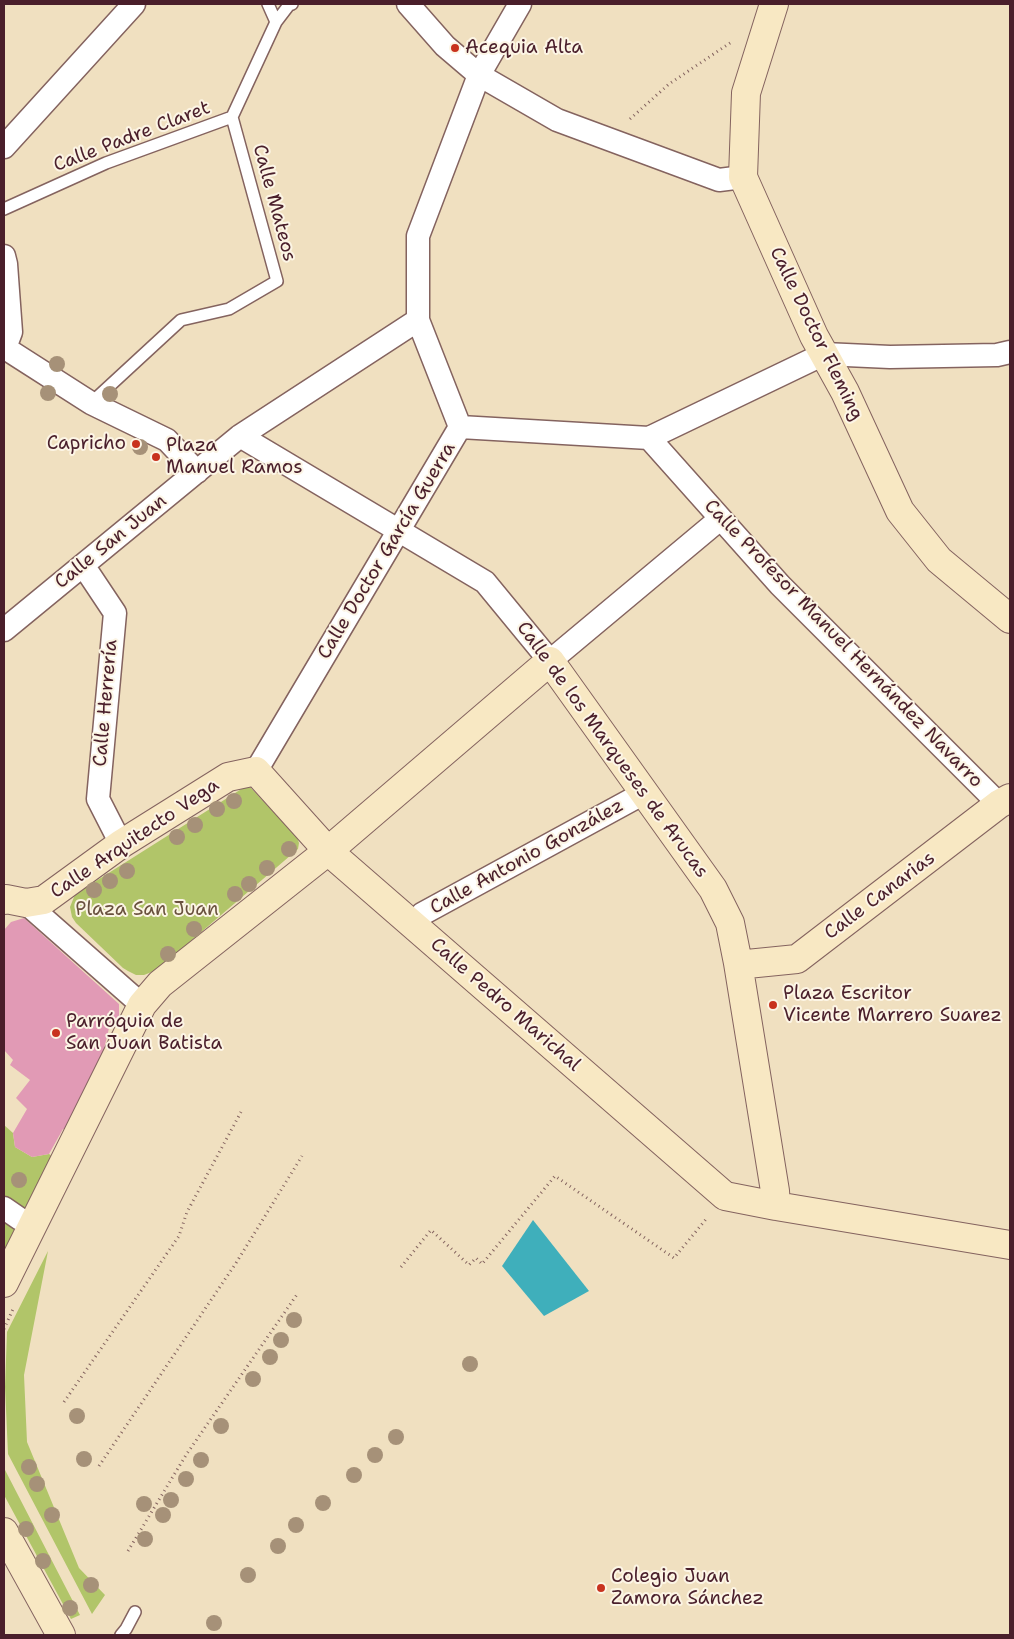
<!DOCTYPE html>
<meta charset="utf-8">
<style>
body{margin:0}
#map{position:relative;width:1014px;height:1639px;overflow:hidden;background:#f0e0c0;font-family:"Shantell Sans",sans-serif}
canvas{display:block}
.frame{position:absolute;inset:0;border:5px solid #4a1f2b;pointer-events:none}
</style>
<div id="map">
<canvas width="1014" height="1639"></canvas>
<div class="frame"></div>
</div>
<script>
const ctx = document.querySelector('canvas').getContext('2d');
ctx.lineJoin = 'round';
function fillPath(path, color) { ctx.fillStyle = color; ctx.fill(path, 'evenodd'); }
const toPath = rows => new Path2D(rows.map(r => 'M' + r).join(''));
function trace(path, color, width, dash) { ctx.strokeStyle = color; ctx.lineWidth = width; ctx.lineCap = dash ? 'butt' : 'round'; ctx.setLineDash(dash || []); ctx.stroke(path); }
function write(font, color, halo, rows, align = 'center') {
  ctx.font = font + ' "Shantell Sans",sans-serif'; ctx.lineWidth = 4; ctx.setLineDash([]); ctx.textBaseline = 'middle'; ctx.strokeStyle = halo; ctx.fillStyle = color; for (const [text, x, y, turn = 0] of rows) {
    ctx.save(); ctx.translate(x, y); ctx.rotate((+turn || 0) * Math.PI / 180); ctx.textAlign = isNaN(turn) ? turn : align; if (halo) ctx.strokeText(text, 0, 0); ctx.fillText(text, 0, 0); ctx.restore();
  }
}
fillPath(toPath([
 [250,787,297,837,299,843,298,849,157,970,144,975,136,975,128,971,123,968,76,923,72,917,70,907,74,897,77,893,243,788],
 [4,1125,13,1133,15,1147,32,1157,49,1154,52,1156,4,1252],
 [48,1251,24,1375,27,1442,79,1568,105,1595,92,1614,8,1454,5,1387,7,1332],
 [4,1468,80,1615,71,1619,4,1495]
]), '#b1c569');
fillPath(toPath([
 [533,1220,589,1291,544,1316,502,1266]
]), '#3fafbb');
fillPath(toPath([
 [24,918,119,1004,119,1016,110,1024,102,1057,96,1068,94,1069,96,1072,66,1129,63,1129,49,1154,32,1157,15,1147,13,1133,27,1109,16,1098,30,1080,10,1065,13,1060,4,1050,4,930,11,922]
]), '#e19ab5');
const lane = toPath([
 [268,4,276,22],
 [4,209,106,163,232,117,276,22,289,5,292,4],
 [91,403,181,320,229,309,277,281,232,117],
 [121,1635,126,1629,135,1612]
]);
const street = toPath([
 [408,4,445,46,479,75,557,120,719,180,743,177],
 [4,147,134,4],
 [4,256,6,264,11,332,5,348],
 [5,348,91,403,167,440,197,472],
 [460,427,649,438,824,354,890,357,997,355,1010,352],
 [460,427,418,320,418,236,479,75,520,4],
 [240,436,485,582,550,661,720,519],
 [649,438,780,585,999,804],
 [83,565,115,613,98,799,121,844],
 [4,630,240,436,418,320],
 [256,771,460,427],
 [26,903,142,1005],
 [413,924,422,914,644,793],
 [4,1208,20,1219]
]);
const secondary = toPath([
 [774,4,746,93,743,177,814,336,845,392,900,511,939,560,1010,619],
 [4,900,6,899,26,903,44,900,121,844,228,777,256,771,328,851,725,1196,776,1206,1010,1245],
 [738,963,747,964,797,959,999,804,1010,798],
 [4,1283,142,1005,160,984,328,851,550,661,713,889,730,923,738,963,775,1191,776,1206],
 [4,1532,61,1635]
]);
trace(lane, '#84635f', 14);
trace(street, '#84635f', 25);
trace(secondary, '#84635f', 30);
trace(toPath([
 [630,119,669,84,733,41],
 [401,1267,431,1230,469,1265,476,1258,482,1264,555,1176,674,1258,707,1218],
 [4,1329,13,1309],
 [64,1402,179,1236,187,1212,241,1112],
 [99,1466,236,1263,302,1156],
 [128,1551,186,1455,298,1293]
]), '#84635f', 3, [1, 4]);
trace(lane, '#fff', 11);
trace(street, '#fff', 22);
trace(secondary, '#f8e8c3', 28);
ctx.fillStyle = '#a69178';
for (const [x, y] of [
 [57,364],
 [48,393],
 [110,394],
 [140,447],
 [234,801],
 [217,809],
 [195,825],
 [177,837],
 [289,849],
 [267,868],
 [127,871],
 [110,881],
 [249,884],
 [94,890],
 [235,894],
 [194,929],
 [168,954],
 [19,1180],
 [294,1320],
 [281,1340],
 [270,1357],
 [470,1364],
 [253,1379],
 [77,1416],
 [221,1426],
 [396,1437],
 [375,1455],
 [84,1459],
 [201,1460],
 [29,1467],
 [354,1475],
 [186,1479],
 [37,1484],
 [171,1500],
 [323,1503],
 [144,1504],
 [52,1515],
 [163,1515],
 [296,1525],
 [26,1529],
 [145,1539],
 [278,1546],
 [43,1561],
 [248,1575],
 [91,1585],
 [70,1608],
 [214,1623]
]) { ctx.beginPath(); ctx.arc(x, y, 8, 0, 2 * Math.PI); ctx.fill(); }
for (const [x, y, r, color] of [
 [455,48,5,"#c8321e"],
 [136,444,5,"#c8321e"],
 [156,457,5,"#c8321e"],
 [773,1005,5,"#c8321e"],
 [56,1033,5,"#c8321e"],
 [601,1588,5,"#c8321e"]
]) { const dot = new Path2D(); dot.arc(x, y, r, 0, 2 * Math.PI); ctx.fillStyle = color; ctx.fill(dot); trace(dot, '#fcf5e5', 2); }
write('19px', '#4a1f2b', '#fcf5e5', [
 ["Acequia Alta",465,48],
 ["Capricho",126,444,"right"],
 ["Plaza",166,446],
 ["Manuel Ramos",166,468],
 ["Plaza Escritor",783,994],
 ["Vicente Marrero Suarez",783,1016],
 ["Parróquia de",66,1022],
 ["San Juan Batista",66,1044],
 ["Colegio Juan",611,1577],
 ["Zamora Sánchez",611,1599]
], 'left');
write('19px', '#4a1f2b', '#fcf5e5', [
 ["Calle Padre Claret",132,137,-21],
 ["Calle Mateos",274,203,75],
 ["Calle Doctor Fleming",816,334,64],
 ["Calle San Juan",111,542,-39],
 ["Calle Doctor García Guerra",387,551,-59],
 ["Calle Profesor Manuel Hernández Navarro",843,644,46],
 ["Calle Herrería",106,703,-85],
 ["Calle de los Marqueses de Arucas",612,750,54],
 ["Calle Arquitecto Vega",135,839,-34],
 ["Calle Antonio González",527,857,-29],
 ["Calle Canarias",880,896,-37],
 ["Calle Pedro Marichal",505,1005,41]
]);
write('19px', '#69513e', '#fcf5e5', [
 ["Plaza San Juan",147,910]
]);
</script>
